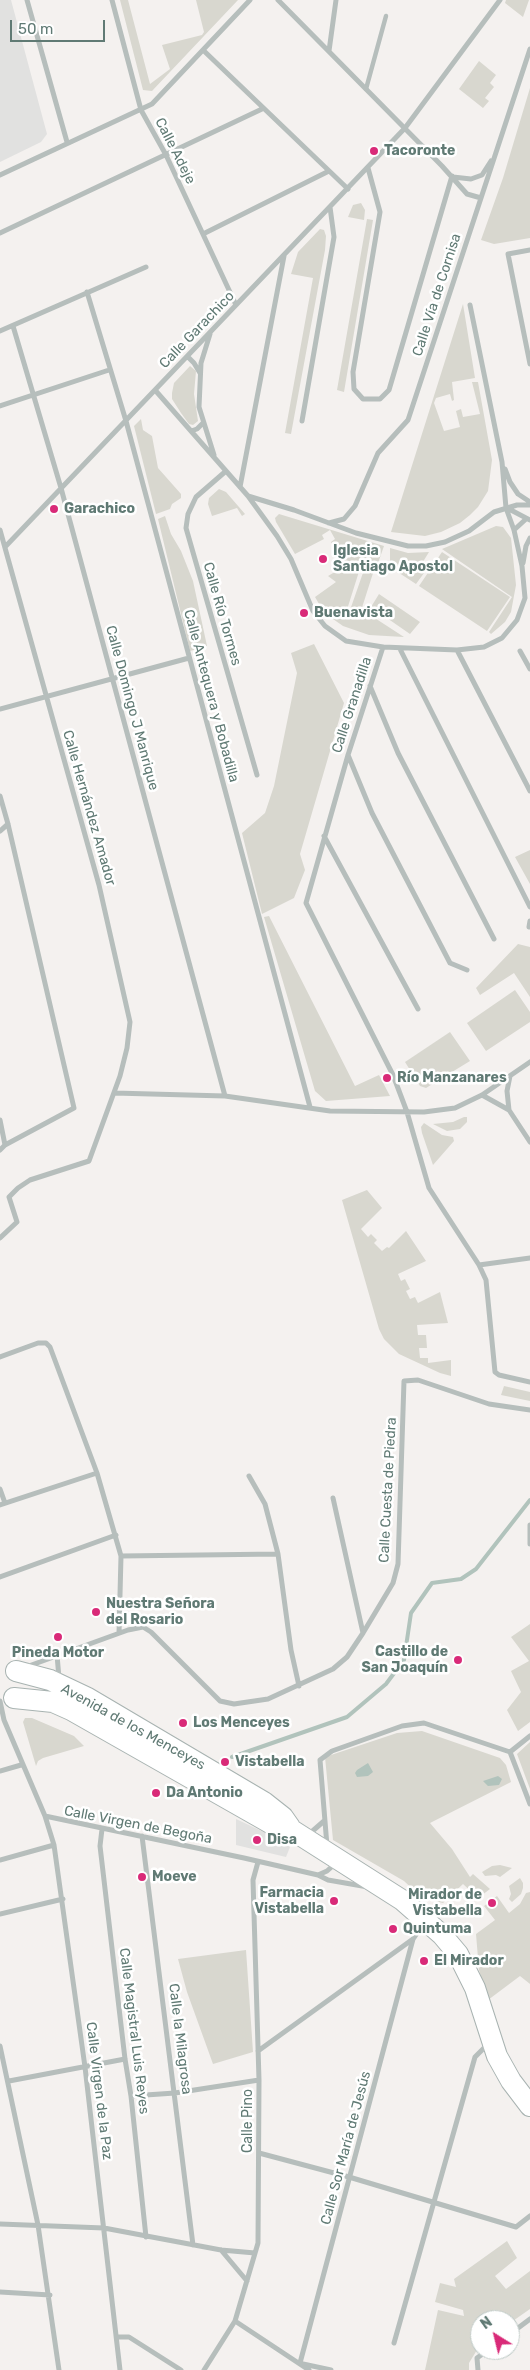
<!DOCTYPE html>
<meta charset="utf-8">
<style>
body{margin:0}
#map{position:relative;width:530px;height:2370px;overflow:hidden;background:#f4f1ef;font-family:Rubik,sans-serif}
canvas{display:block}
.north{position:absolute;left:470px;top:2310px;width:50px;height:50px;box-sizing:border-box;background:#fff;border:1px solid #bfcac7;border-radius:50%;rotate:324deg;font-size:14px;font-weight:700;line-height:20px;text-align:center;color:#607a74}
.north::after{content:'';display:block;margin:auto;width:18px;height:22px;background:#d92a78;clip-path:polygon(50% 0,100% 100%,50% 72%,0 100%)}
.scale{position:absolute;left:10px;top:20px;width:95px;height:22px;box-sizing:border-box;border:2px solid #607a74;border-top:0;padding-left:6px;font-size:15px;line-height:18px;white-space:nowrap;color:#607a74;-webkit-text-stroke:4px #fff;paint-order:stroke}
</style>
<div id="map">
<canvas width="530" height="2370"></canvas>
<div class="north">N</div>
<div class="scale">50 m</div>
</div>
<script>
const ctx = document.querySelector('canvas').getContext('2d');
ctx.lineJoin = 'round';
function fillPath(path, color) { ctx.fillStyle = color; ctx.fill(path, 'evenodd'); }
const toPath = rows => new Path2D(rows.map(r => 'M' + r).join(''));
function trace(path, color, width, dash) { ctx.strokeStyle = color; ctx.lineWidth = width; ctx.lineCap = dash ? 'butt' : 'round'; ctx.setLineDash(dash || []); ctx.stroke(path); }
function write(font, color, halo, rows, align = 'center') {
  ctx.font = font + ' Rubik,sans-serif'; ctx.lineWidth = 5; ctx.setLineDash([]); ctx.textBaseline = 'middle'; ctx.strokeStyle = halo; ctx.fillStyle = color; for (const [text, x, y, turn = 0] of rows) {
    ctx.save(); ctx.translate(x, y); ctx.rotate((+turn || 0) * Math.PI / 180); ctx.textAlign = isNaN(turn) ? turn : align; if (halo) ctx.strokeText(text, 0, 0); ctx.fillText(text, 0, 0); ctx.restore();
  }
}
fillPath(toPath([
 [0,0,11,0,47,134,41,142,0,162],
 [236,1819,270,1835,290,1847,286,1857,236,1845]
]), '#e1e1e0');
fillPath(toPath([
 [120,0,128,0,150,84,170,69,162,45,202,35,204,32,196,0,238,0,152,91,143,90],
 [506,0,529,0,523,17,505,3],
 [479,61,496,75,490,83,494,87,485,98,489,101,483,108,459,89],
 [530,88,530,238,494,244,481,240,503,178],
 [361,203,365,210,364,220,348,217,353,205],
 [367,219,373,220,344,392,337,390],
 [320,229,324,230,326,236,325,250,291,434,285,433,313,278,291,274,298,252],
 [463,304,475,378,452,382,454,400,452,401,450,394,436,398,434,403,444,431,460,427,456,411,461,409,463,417,480,414,472,382,478,382,492,460,488,491,478,507,470,515,460,523,441,532,425,536,391,532],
 [190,366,196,371,194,394,198,421,193,425,189,424,181,413,172,399,172,393,174,383],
 [141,419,143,430,152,436,158,468,181,494,181,498,172,504,170,509,156,514,134,426],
 [219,489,226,492,245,514,242,516,237,508,212,516,208,504,209,498],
 [279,514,384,546,377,566,362,562,345,616,360,620,364,611,404,637,369,635,343,626,333,619,322,609,315,597,336,582,328,576,345,566,331,542,335,539,330,530,322,535,324,539,295,554,276,522,275,518],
 [165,516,171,534,181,551,193,581,207,646,190,651,158,519],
 [496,526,503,527,511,538,516,585,511,612,505,622,491,634,489,632,512,597,442,549],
 [390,548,408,553,429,552,421,565,427,569,416,584,390,567],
 [442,552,510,597,487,631,419,586],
 [365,567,374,570,359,617,349,613],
 [379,594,420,622,410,634,371,607],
 [314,644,344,703,300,854,305,870,294,898,262,914,242,833,265,813,274,786,297,673,291,653],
 [530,850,530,884,515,857],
 [269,916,355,1086,379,1075,390,1096,326,1101,315,1091,264,917],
 [518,944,530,947,530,997,514,973,480,995,476,988],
 [515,990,530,1012,530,1022,486,1051,467,1023],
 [450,1032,470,1061,426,1088,420,1086,405,1062],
 [464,1117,467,1117,467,1122,460,1129,447,1131,433,1124,453,1122],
 [424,1123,442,1135,453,1137,454,1141,433,1165,422,1133,421,1127],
 [367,1190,382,1208,361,1229,368,1237,371,1234,377,1240,374,1243,382,1251,387,1247,389,1248,406,1231,426,1261,398,1274,401,1281,405,1279,410,1289,406,1291,410,1299,415,1297,418,1303,440,1292,448,1323,417,1325,418,1335,426,1335,427,1348,419,1348,420,1358,428,1358,428,1363,451,1360,451,1376,440,1373,399,1354,384,1339,379,1329,342,1200],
 [504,1386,530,1392,530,1401,501,1395],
 [530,1624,530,1722,518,1731,507,1710,521,1692,511,1671,529,1661,511,1637],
 [25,1718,32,1718,74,1736,84,1746,43,1758,38,1761,36,1766,23,1722],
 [422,1731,500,1758,506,1765,511,1782,430,1823,452,1849,470,1877,473,1874,490,1889,478,1898,463,1884,443,1903,422,1898,404,1881,333,1840,325,1757,397,1733],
 [530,1742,530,1789,517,1754],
 [500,1865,512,1868,500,1877,496,1875,485,1876,482,1872,492,1866],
 [520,1878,523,1883,523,1888,521,1894,512,1902,509,1899,511,1894,509,1886],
 [530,1892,530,1984,520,1976,488,2000,479,1970,476,1934,495,1920,484,1906,497,1896,509,1913,520,1904,526,1893],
 [246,1950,253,2052,213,2064,187,1992,178,1959],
 [507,2241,517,2258,495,2276,506,2289,530,2271,530,2309,510,2323,510,2320,480,2320,480,2345,469,2363,469,2370,425,2370,438,2310,464,2316,463,2310,435,2302,440,2283,456,2287,454,2279]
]), '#d8d7cf');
fillPath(toPath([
 [368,1763,373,1772,368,1776,357,1777,355,1773,357,1770],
 [498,1776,502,1779,499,1785,488,1786,483,1781]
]), '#b1c3bc');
trace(toPath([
 [232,1757,347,1717,386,1684,404,1660,411,1613,432,1583,461,1579,476,1569,530,1500]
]), '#b1c3bc', 4);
const secondary = toPath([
 [16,1671,50,1680,88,1698,264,1802,283,1817,290,1827],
 [14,1698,53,1702,71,1710,277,1827,292,1830,402,1900,442,1935,458,1954,475,1988,497,2056,511,2081,530,2106]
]);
trace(secondary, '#a8b3b1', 22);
trace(toPath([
 [366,89,386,16]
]), '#b6bebc', 4.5);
trace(toPath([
 [27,0,67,142],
 [112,0,141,110,166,155,236,305],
 [278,0,442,166,467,194,481,198],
 [203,50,348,189],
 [329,51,336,0],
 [368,168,380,212,353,372,354,389,363,399,380,399,389,390,452,176],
 [0,175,152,104,250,0],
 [453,177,471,179,482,175,491,161],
 [0,233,262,109],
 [203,234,327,172],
 [530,250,508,254,530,364],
 [87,292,126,421,310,1107],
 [13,326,61,488,225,1096],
 [0,331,146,267],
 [210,334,201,363,199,407,214,455],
 [188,357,194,363,200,373],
 [155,390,248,496,277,536,291,559,313,611,325,626,346,641,383,647,457,650,484,647,502,638,517,620,525,598,522,566,514,530,506,508,502,462,470,305],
 [0,406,109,370],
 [302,421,334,237,330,207],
 [191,431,197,429,203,423],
 [505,469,510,482,518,494,530,502],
 [226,471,196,497,188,514,186,528,257,775],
 [240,487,284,256],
 [248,496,294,510,356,533,408,546,426,546,445,542,469,531,494,512,517,505,530,505],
 [507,508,530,520],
 [329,523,344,519,355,506,378,453,408,420,530,49],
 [0,530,99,885,130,1022,127,1048,120,1076,89,1161,30,1180,18,1188,9,1197,17,1222,0,1238],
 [514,530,526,519],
 [5,547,405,128,500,0],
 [523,563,526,546,530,538],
 [383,647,348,755,306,903,393,1075,407,1112,429,1188,479,1265,486,1280,495,1372,499,1375,530,1382],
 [400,649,530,907],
 [457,650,530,791],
 [520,651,530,669],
 [370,686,398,753,494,939],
 [0,709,189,658],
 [348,755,372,813,450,963,467,970],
 [0,796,8,824,74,1108,5,1145,0,1150],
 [0,831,8,824],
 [324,836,418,1009],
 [529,927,530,921],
 [114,1093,225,1096,330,1111,424,1112,455,1108,482,1095,530,1062],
 [482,1095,509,1110,530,1142],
 [509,1110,507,1091,510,1076],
 [0,1120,5,1145],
 [479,1265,530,1258],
 [0,1357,38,1343,46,1343,50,1347,97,1473,121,1556,119,1633],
 [249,1476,265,1504,278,1554,291,1650,299,1686],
 [0,1489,5,1503],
 [333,1498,363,1633],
 [0,1505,97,1473],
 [530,1525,530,1544],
 [121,1556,278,1554],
 [0,1577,116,1535],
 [57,1655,59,1678],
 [26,1667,128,1630,143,1627,151,1632,220,1701,234,1704,268,1699,333,1669,347,1657,363,1633,393,1583,398,1564,404,1381,418,1380,489,1404,530,1410],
 [0,1701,4,1720,45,1816,54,1845,85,2067,120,2370],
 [530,1736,510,1752,530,1804],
 [0,1771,21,1765],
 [45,1816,244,1858,318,1875,328,1880,368,1887],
 [102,1829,100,1846,125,2059,131,2096,146,2237],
 [308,1835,324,1821],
 [142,1836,193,2245],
 [327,1846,320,1760,332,1751,402,1726,424,1723,510,1752],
 [0,1860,54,1845],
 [318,1875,327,1871,336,1863],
 [0,1914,63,1899],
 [0,2046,38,2225,59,2370],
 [258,2051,413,1939,423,1924],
 [9,2081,125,2059],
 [131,2096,175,2093,259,2080],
 [259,2153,349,2177,516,2227,530,2216],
 [0,2224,104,2228,221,2250,255,2253],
 [221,2250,247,2281],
 [0,2292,50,2295],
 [235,2321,309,2370],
 [510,2334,530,2319],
 [117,2337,129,2337,181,2370],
 [394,2343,475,2057,487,2045],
 [300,2363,413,1939],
 [303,2364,331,2370],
 [204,2370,235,2321,258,2243,259,2080,253,1880,258,1862],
 [478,2370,477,2358,488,2350]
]), '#b6bebc', 5);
trace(secondary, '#fff', 20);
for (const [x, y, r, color] of [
 [374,151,5,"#d92a78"],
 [54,509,5,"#d92a78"],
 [323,559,5,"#d92a78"],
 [304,613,5,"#d92a78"],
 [387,1078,5,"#d92a78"],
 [96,1612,5,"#d92a78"],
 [58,1637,5,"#d92a78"],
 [458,1660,5,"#d92a78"],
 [183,1723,5,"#d92a78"],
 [225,1762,5,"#d92a78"],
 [156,1793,5,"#d92a78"],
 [257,1840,5,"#d92a78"],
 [142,1877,5,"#d92a78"],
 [334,1901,5,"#d92a78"],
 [492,1903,5,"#d92a78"],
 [393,1929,5,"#d92a78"],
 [424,1961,5,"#d92a78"]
]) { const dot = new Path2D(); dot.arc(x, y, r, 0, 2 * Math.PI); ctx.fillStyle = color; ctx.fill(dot); trace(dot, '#fff', 2); }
write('14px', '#607a74', '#fff', [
 ["Calle Adeje",175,151,63],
 ["Calle Vía de Cornisa",437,295,-72],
 ["Calle Garachico",197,330,-46],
 ["Calle Río Tormes",222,614,74],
 ["Calle Antequera y Bobadilla",211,696,75],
 ["Calle Granadilla",352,705,-72],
 ["Calle Domingo J Manrique",132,708,75],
 ["Calle Hernández Amador",89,808,74],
 ["Calle Cuesta de Piedra",388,1490,-87],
 ["Avenida de los Menceyes",133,1727,29],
 ["Calle Virgen de Begoña",138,1825,11],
 ["Calle Magistral Luis Reyes",134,2031,83],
 ["Calle la Milagrosa",180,2039,83],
 ["Calle Virgen de la Paz",99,2091,83],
 ["Calle Pino",248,2121,-90],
 ["Calle Sor María de Jesús",346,2148,-75]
]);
write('bold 14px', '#607a74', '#fff', [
 ["Tacoronte",384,151],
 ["Garachico",64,509],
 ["Iglesia",333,551],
 ["Santiago Apostol",333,567],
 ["Buenavista",314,613],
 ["Río Manzanares",397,1078],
 ["Nuestra Señora",106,1604],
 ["del Rosario",106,1620],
 ["Castillo de",448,1652,"right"],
 ["San Joaquín",448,1668,"right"],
 ["Pineda Motor",58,1653,"center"],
 ["Los Menceyes",193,1723],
 ["Vistabella",235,1762],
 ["Da Antonio",166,1793],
 ["Disa",267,1840],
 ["Moeve",152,1877],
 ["Farmacia",324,1893,"right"],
 ["Vistabella",324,1909,"right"],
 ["Mirador de",482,1895,"right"],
 ["Vistabella",482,1911,"right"],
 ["Quintuma",403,1929],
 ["El Mirador",434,1961]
], 'left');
</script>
